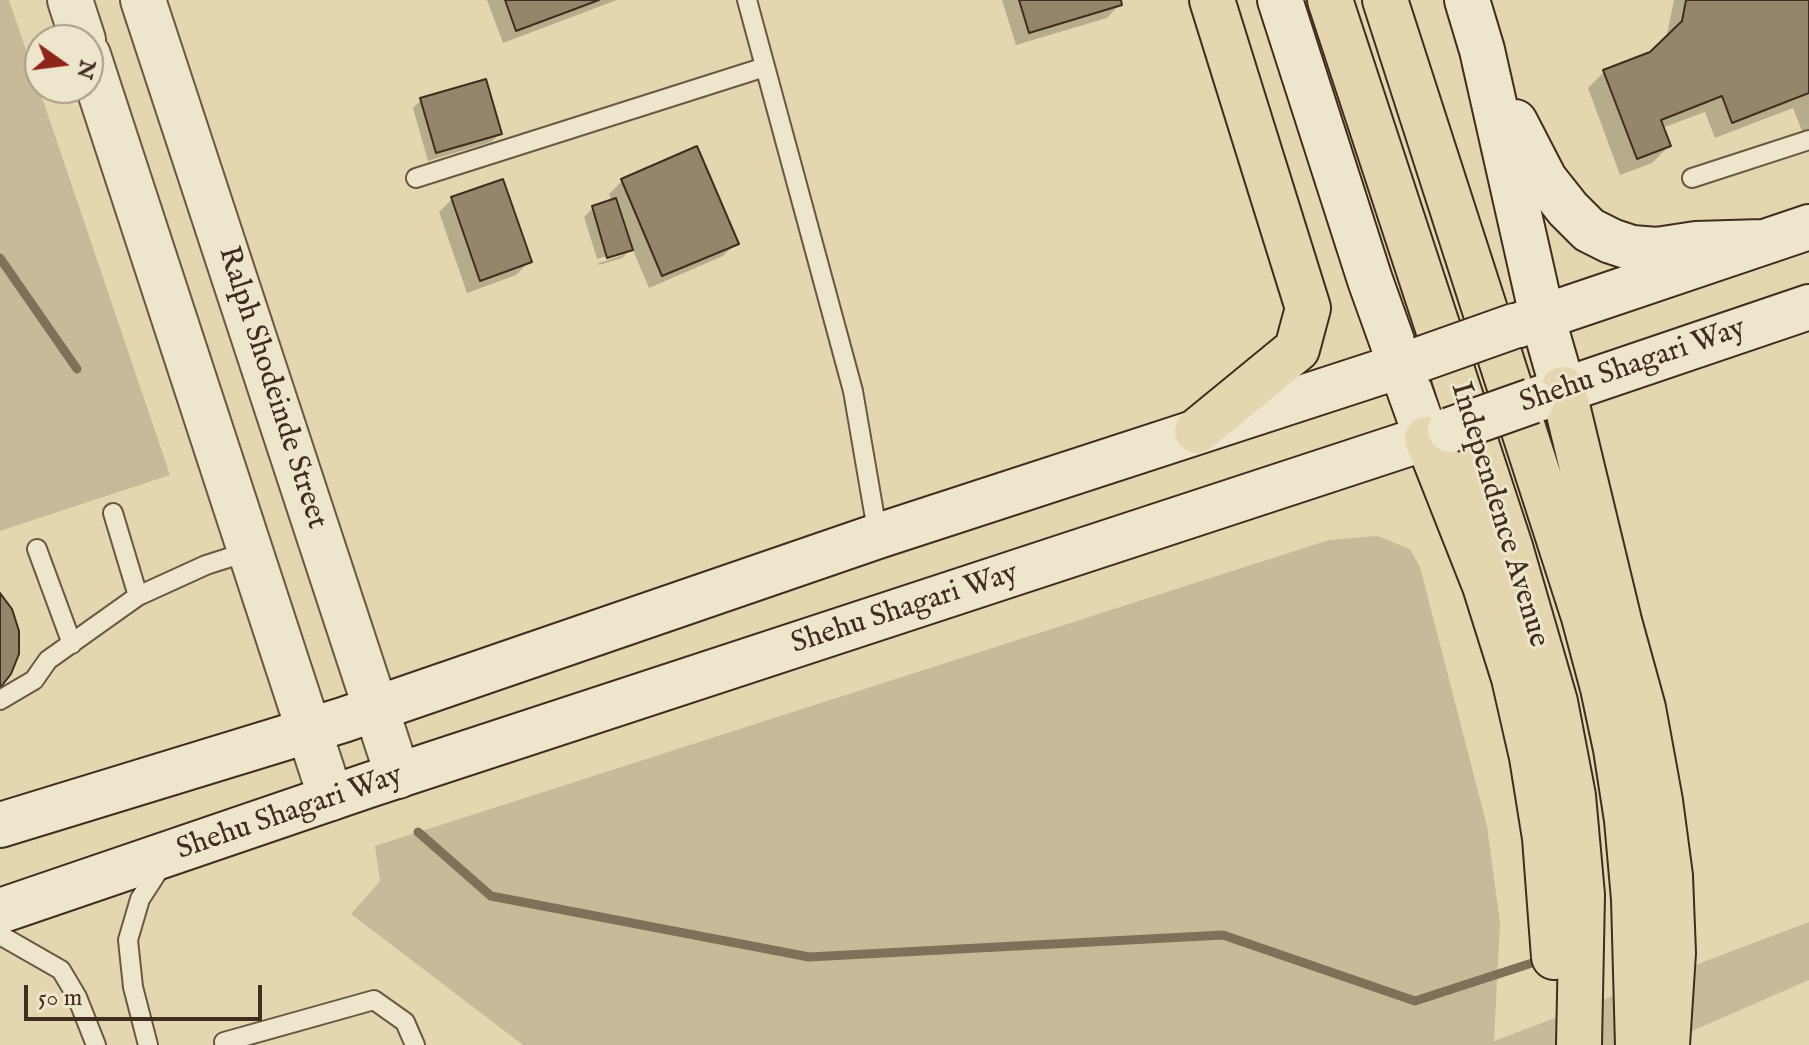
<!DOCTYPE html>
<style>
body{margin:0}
#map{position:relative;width:1809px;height:1045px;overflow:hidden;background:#e4d7b0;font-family:"IM FELL English",serif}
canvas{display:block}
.north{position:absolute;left:24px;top:24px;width:80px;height:80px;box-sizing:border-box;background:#ede5cc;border:2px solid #a89b87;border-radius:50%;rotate:104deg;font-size:22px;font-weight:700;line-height:32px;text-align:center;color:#402d20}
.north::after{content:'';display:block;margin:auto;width:28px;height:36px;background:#8f2418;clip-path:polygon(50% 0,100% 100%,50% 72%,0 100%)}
.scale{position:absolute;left:24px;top:985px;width:238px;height:36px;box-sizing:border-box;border:4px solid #402d20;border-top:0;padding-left:10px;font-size:24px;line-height:28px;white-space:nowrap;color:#402d20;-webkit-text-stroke:6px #ede5cc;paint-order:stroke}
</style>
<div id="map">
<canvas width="1809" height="1045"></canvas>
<div class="north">N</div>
<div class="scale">50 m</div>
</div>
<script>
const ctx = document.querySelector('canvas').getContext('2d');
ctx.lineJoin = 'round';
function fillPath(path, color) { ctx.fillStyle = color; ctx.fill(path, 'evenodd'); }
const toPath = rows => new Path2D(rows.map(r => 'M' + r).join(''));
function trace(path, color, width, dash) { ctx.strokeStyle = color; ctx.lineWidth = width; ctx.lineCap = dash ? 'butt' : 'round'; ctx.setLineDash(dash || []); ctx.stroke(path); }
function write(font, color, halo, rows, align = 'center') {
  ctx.font = font + ' "IM FELL English",serif'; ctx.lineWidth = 6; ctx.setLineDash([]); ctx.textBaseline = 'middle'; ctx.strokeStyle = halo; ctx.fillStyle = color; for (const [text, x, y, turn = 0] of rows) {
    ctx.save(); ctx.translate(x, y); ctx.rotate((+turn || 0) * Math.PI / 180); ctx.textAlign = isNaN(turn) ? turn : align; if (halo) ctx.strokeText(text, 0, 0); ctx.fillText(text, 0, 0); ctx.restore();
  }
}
fillPath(toPath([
 [0,0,9,0,170,475,0,531],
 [1377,536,1410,549,1420,567,1487,826,1500,923,1494,1041,1809,922,1809,980,1660,1045,523,1045,351,914,380,881,375,846,1329,540]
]), '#c8ba98');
fillPath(toPath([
 [487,0,617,0,503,43],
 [1002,0,1119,0,1120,4,1107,18,1016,45],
 [1674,0,1809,0,1809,129,1802,131,1793,108,1715,138,1705,112,1662,128,1669,146,1652,163,1620,175,1588,88,1605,71,1651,53,1666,39],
 [421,100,500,134,491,142,428,161,413,108],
 [622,181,736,243,723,256,649,288,632,248,622,258,599,265,584,217,593,208,612,202,609,194],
 [623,251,623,255,599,263,597,259],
 [452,199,529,262,516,275,467,293,439,212]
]), '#0003');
trace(toPath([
 [0,258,77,369],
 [418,832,491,896,809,957,1223,935,1415,1001,1535,962]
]), '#817059', 9);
const building = toPath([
 [505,0,599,0,516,31,505,0],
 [1019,0,1121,0,1122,5,1029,33,1019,0],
 [1686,0,1809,0,1809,93,1732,123,1722,96,1661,120,1671,146,1637,159,1603,70,1650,52,1682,21,1686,0],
 [486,79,502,134,436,153,420,98,486,79],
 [697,146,739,244,662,276,621,179,697,146],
 [503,179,532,262,480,281,451,197,503,179],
 [616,198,633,250,607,258,592,206,616,198],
 [0,593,12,609,19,631,19,654,11,674,0,688,0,593]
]);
fillPath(building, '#95856b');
trace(building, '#402d20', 2);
const service = toPath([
 [747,0,853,391,878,536],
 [416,178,765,67],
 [1692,178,1809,140],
 [113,513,138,596],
 [37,549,72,644],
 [0,700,34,680,48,660,138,596,206,565,250,551],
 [0,935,61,970,77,997,96,1045],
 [224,1042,374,1000,405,1022,415,1045],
 [148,1045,133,987,128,940,140,899,164,862]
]);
const tertiary = toPath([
 [70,0,83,40],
 [143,0,398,776],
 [88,55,331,798]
]);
const secondary = toPath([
 [1280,0,1370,280,1427,439],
 [1467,0,1482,50,1542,316,1563,389],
 [1515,122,1545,180,1568,209,1589,230,1611,241,1632,248,1657,250,1696,244,1762,242],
 [1516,326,1809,227],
 [1538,399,1809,307],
 [0,825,343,720,878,536,1421,359],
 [0,911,369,785,1450,430]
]);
const primary = toPath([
 [1330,0,1510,547,1555,702,1573,796,1582,895,1579,1045],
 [1385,0,1584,617,1603,688,1616,749,1627,820,1634,899,1638,1045],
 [1563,389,1619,621,1643,708,1660,801,1670,876,1673,953,1667,1045],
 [1197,431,1297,349,1308,308,1212,0],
 [1427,439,1485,586,1514,678,1532,757,1545,838,1554,957]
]);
trace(service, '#695844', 22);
trace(tertiary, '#695844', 48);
trace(secondary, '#402d20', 48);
trace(primary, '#402d20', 48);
trace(service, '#ede5cc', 18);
trace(tertiary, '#ede5cc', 44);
trace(secondary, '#ede5cc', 44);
trace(primary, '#e4d7b0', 44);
const secondaryBridge = toPath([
 [1421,359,1514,326],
 [1450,430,1532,401]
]);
trace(secondaryBridge, '#402d20', 48, []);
trace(secondaryBridge, '#ede5cc', 44);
write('30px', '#402d20', '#ede5cc', [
 ["Shehu Shagari Way",1633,367,-19],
 ["Ralph Shodeinde Street",271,388,72],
 ["Independence Avenue",1498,515,73],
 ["Shehu Shagari Way",905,610,-18],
 ["Shehu Shagari Way",290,814,-19]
]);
</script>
